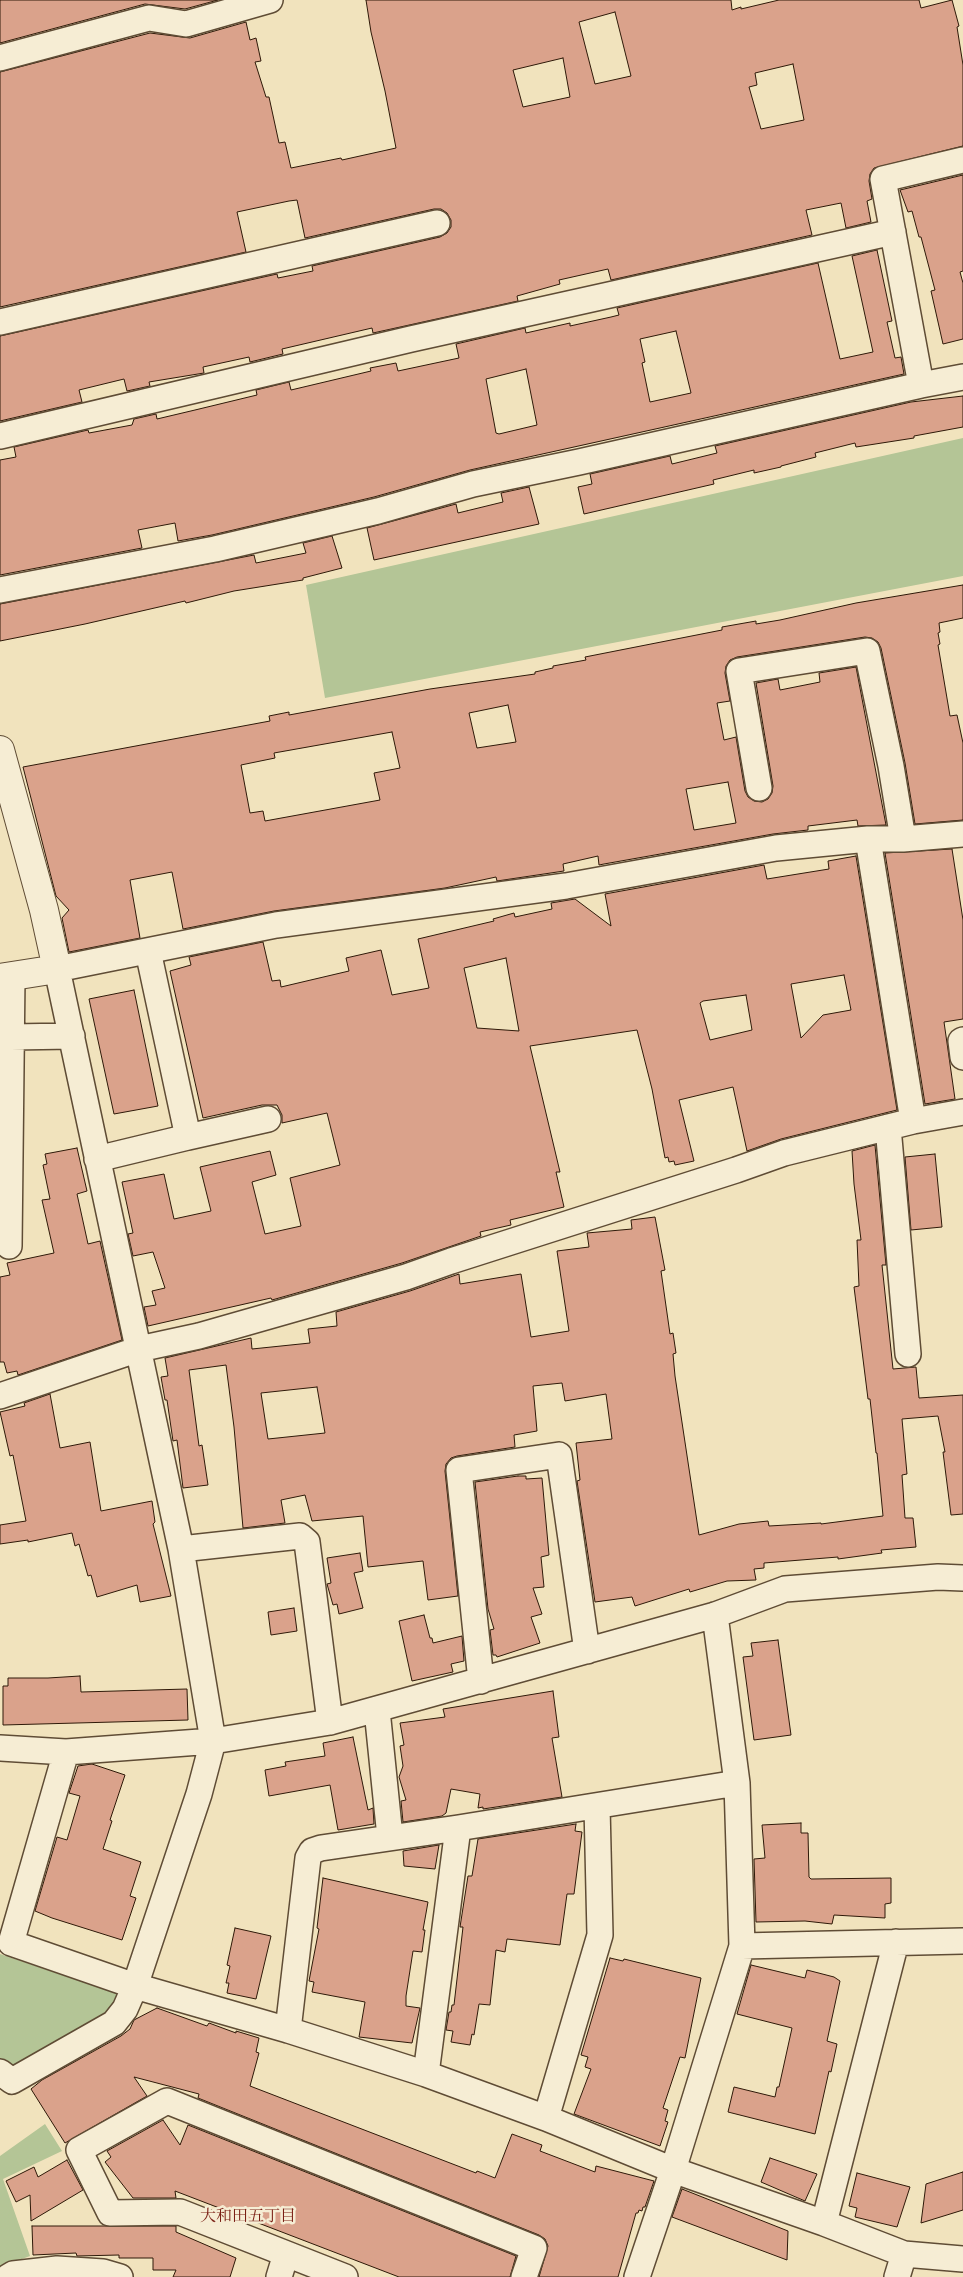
<!DOCTYPE html>
<meta charset="utf-8">
<style>
body{margin:0}
canvas{display:block;background:#f1e3bd}
</style>
<canvas width="963" height="2277"></canvas>
<script>
const ctx = document.querySelector('canvas').getContext('2d');
ctx.lineJoin = 'round';
function fillPath(path, color) { ctx.fillStyle = color; ctx.fill(path, 'evenodd'); }
const toPath = rows => new Path2D(rows.map(r => 'M' + r).join(''));
function trace(path, color, width, dash) { ctx.strokeStyle = color; ctx.lineWidth = width; ctx.lineCap = dash ? 'butt' : 'round'; ctx.setLineDash(dash || []); ctx.stroke(path); }
function write(font, color, halo, rows, align = 'center') {
  ctx.font = font + ' Alegreya,"Noto Serif JP",serif'; ctx.lineWidth = 5; ctx.setLineDash([]); ctx.textBaseline = 'middle'; ctx.strokeStyle = halo; ctx.fillStyle = color; for (const [text, x, y, turn = 0] of rows) {
    ctx.save(); ctx.translate(x, y); ctx.rotate((+turn || 0) * Math.PI / 180); ctx.textAlign = isNaN(turn) ? turn : align; if (halo) ctx.strokeText(text, 0, 0); ctx.fillText(text, 0, 0); ctx.restore();
  }
}
fillPath(toPath([
 [963,438,963,576,325,698,306,585],
 [0,1954,118,1994,108,2014,14,2067,0,2059],
 [45,2124,62,2151,3,2179,30,2256,0,2267,0,2156]
]), '#b4c596');
const building = toPath([
 [0,0,218,0,185,9,145,4,0,43,0,0],
 [366,0,731,0,732,10,741,7,741,9,779,0,919,0,921,8,952,0,959,26,957,27,963,65,963,146,874,168,870,174,869,181,872,199,867,201,871,222,846,228,841,203,806,210,812,235,611,280,608,269,559,280,560,284,517,296,518,301,373,333,372,328,282,349,283,354,250,362,249,357,203,367,204,373,149,382,150,386,127,391,124,379,79,390,82,402,0,421,0,336,277,274,278,278,313,271,312,266,440,237,447,233,451,227,451,220,447,213,441,209,434,209,305,238,297,200,289,201,237,212,246,252,0,307,0,72,150,33,190,38,246,22,250,40,256,38,261,61,255,62,266,97,269,97,279,143,285,142,291,168,341,158,342,160,396,148,385,91,371,32,366,0],
 [615,12,631,76,595,84,579,22,615,12],
 [563,58,570,97,523,107,513,70,563,58],
 [793,64,804,120,761,129,749,87,757,85,755,73,793,64],
 [963,175,963,271,960,272,963,283,963,339,943,344,931,291,935,290,921,237,919,237,912,211,908,212,900,190,963,175],
 [877,250,892,321,887,322,895,358,901,357,904,374,470,470,374,497,212,535,178,541,175,523,138,530,142,548,0,575,0,460,16,457,14,447,88,430,89,433,132,425,134,419,156,414,157,419,195,410,257,395,256,390,289,382,291,390,371,371,370,368,396,363,398,371,459,358,456,344,525,328,526,333,570,323,570,326,611,317,619,315,617,308,818,263,840,359,873,352,852,256,877,250],
 [676,331,691,393,650,402,642,363,645,362,640,339,676,331],
 [526,369,537,425,499,434,496,433,486,379,526,369],
 [963,396,963,427,914,436,914,438,856,447,855,443,815,453,816,457,781,466,781,467,754,473,754,470,713,480,714,484,584,514,578,487,592,484,590,474,670,456,672,464,717,453,715,446,911,402,963,396],
 [529,487,539,524,374,560,367,528,456,504,458,513,503,502,501,493,529,487],
 [332,536,342,568,303,578,303,580,234,591,186,603,185,601,85,624,0,641,0,604,254,555,256,563,306,553,303,543,332,536],
 [963,585,963,618,939,623,940,632,938,633,940,644,938,645,950,716,957,715,963,743,963,820,915,824,905,763,881,648,878,642,872,638,865,637,737,657,730,660,726,666,725,673,730,701,717,703,724,740,736,737,745,791,748,797,754,801,762,802,768,799,772,793,773,786,756,683,778,679,780,690,820,682,819,673,856,667,886,825,858,826,857,820,808,826,808,830,773,834,604,864,599,865,598,856,563,864,564,871,497,881,496,877,445,888,274,911,183,929,172,872,130,880,140,938,69,952,62,918,69,910,56,896,23,767,270,721,269,716,289,712,289,715,430,689,535,674,535,672,553,668,553,666,586,660,585,657,722,630,722,627,756,621,756,624,780,620,856,603,963,585],
 [508,705,516,742,477,748,469,713,508,705],
 [392,732,400,768,374,773,380,800,265,821,263,811,250,813,241,765,275,758,274,753,392,732],
 [728,782,736,823,694,830,686,789,728,782],
 [952,849,963,920,963,1019,944,1022,955,1099,925,1104,885,853,952,849],
 [856,856,897,1110,781,1139,747,1151,733,1087,679,1100,694,1161,675,1165,674,1161,669,1162,668,1157,665,1158,652,1089,637,1030,530,1046,560,1172,556,1172,564,1207,510,1220,511,1225,480,1232,481,1236,402,1263,272,1300,271,1298,148,1326,144,1307,156,1305,152,1291,165,1288,153,1252,133,1256,128,1234,133,1233,122,1182,164,1174,174,1219,211,1211,200,1167,270,1151,276,1175,252,1182,265,1234,301,1226,290,1178,340,1165,327,1113,282,1123,282,1115,277,1105,262,1105,203,1118,170,971,191,965,189,957,263,942,272,981,280,980,281,987,349,971,346,958,381,950,392,995,429,988,418,939,494,921,493,919,514,913,515,917,552,909,551,903,575,899,611,926,605,894,764,865,767,879,829,869,828,861,856,856],
 [506,958,519,1031,477,1028,464,968,506,958],
 [844,975,851,1010,823,1015,801,1038,791,984,844,975],
 [746,995,752,1030,710,1040,700,1003,703,1001,746,995],
 [134,990,158,1106,114,1114,89,999,134,990],
 [875,1145,886,1265,882,1265,893,1369,916,1367,919,1398,963,1395,963,1514,951,1515,943,1452,945,1452,938,1416,902,1419,907,1474,902,1475,905,1518,913,1518,916,1547,881,1550,882,1553,838,1559,838,1557,764,1563,764,1568,754,1569,756,1580,727,1581,690,1592,689,1589,635,1606,632,1597,595,1602,577,1481,580,1480,576,1443,612,1439,606,1394,565,1401,562,1383,533,1386,537,1431,514,1435,515,1447,457,1456,451,1458,446,1464,445,1471,458,1596,428,1600,423,1561,368,1567,363,1516,312,1521,305,1495,281,1500,285,1523,243,1528,234,1427,226,1365,189,1370,199,1446,202,1445,208,1485,183,1488,177,1440,173,1441,167,1400,165,1400,161,1377,168,1376,165,1358,251,1338,252,1349,310,1343,308,1329,337,1326,336,1312,410,1291,459,1274,460,1284,521,1274,531,1337,569,1331,557,1251,589,1247,587,1233,632,1229,631,1220,655,1217,665,1270,661,1271,670,1334,673,1333,676,1353,673,1354,675,1376,699,1535,739,1524,768,1521,769,1526,821,1523,821,1524,883,1516,877,1453,876,1453,870,1399,868,1399,854,1287,859,1286,857,1240,861,1240,854,1184,852,1151,875,1145],
 [317,1387,325,1433,268,1439,261,1393,317,1387],
 [77,1148,87,1191,77,1194,88,1244,100,1241,122,1340,18,1375,17,1371,7,1373,4,1362,0,1362,0,1277,10,1275,7,1263,54,1253,42,1200,50,1199,43,1165,47,1164,45,1154,77,1148],
 [935,1154,942,1227,911,1230,905,1157,935,1154],
 [50,1394,60,1448,90,1442,101,1511,152,1501,155,1522,153,1524,171,1596,140,1602,137,1585,97,1597,91,1575,88,1576,79,1544,75,1546,72,1533,28,1542,28,1540,0,1544,0,1525,26,1521,13,1455,10,1456,0,1412,25,1406,24,1403,50,1394],
 [518,1476,526,1476,526,1479,542,1478,549,1555,541,1557,544,1587,533,1588,542,1614,531,1617,540,1643,497,1657,496,1655,493,1655,490,1630,494,1629,488,1609,475,1482,518,1476],
 [360,1553,363,1571,354,1573,363,1608,339,1614,337,1604,333,1605,327,1584,331,1583,327,1558,360,1553],
 [294,1608,297,1631,271,1635,268,1612,294,1608],
 [424,1615,430,1638,432,1638,433,1643,462,1636,464,1661,451,1664,453,1672,412,1681,399,1621,424,1615],
 [778,1640,791,1735,754,1740,743,1657,753,1656,751,1643,778,1640],
 [80,1676,81,1692,187,1689,188,1720,3,1725,3,1686,8,1686,8,1678,48,1678,80,1676],
 [553,1691,559,1737,552,1738,562,1797,483,1809,483,1807,478,1808,480,1794,451,1789,446,1813,442,1816,403,1822,401,1801,406,1800,399,1777,403,1766,400,1746,404,1745,400,1723,445,1717,443,1709,553,1691],
 [353,1737,368,1810,373,1808,374,1824,338,1830,330,1785,269,1796,265,1770,286,1766,285,1762,325,1756,323,1743,353,1737],
 [92,1764,125,1775,110,1820,112,1821,103,1849,141,1862,130,1896,136,1898,122,1940,52,1918,35,1911,57,1837,67,1840,80,1796,69,1793,78,1766,92,1764],
 [801,1823,801,1833,808,1833,809,1877,811,1879,891,1878,891,1903,885,1904,885,1918,834,1915,832,1924,805,1921,756,1922,754,1859,765,1858,762,1825,801,1823],
 [576,1824,575,1831,582,1832,574,1894,567,1894,560,1945,507,1939,505,1952,496,1950,490,2005,479,2004,474,2035,472,2034,470,2045,451,2042,453,2031,446,2030,449,2012,451,2012,452,2005,454,2005,463,1927,460,1927,468,1876,472,1876,478,1839,576,1824],
 [439,1845,435,1869,404,1866,403,1851,439,1845],
 [323,1878,428,1902,423,1930,425,1930,422,1952,413,1951,406,1996,406,2006,420,2008,412,2043,359,2037,365,2002,312,1992,314,1982,309,1981,319,1929,317,1928,323,1878],
 [235,1928,271,1936,256,1999,227,1993,229,1983,226,1983,230,1966,227,1965,235,1928],
 [610,1958,623,1961,624,1959,701,1978,685,2058,680,2057,663,2108,668,2110,665,2121,668,2122,660,2146,574,2114,591,2069,585,2067,588,2057,581,2055,610,1958],
 [751,1965,805,1978,807,1970,834,1977,840,1981,827,2041,837,2044,831,2072,829,2071,815,2134,728,2112,734,2087,775,2097,777,2087,779,2087,792,2028,737,2014,751,1965],
 [157,2008,207,2026,209,2023,236,2033,236,2031,259,2038,256,2052,259,2053,250,2086,476,2173,477,2171,495,2178,512,2134,542,2145,540,2151,595,2172,596,2166,654,2181,645,2207,643,2207,642,2211,639,2210,638,2213,636,2213,618,2277,539,2277,548,2246,545,2239,539,2235,198,2098,199,2094,134,2077,147,2096,65,2143,31,2089,42,2080,121,2036,130,2029,134,2020,157,2008],
 [163,2120,180,2145,188,2125,516,2256,510,2277,399,2277,175,2191,176,2198,133,2198,105,2162,111,2157,107,2151,163,2120],
 [770,2158,817,2174,805,2201,761,2182,770,2158],
 [67,2160,83,2190,31,2221,30,2195,16,2202,6,2181,34,2167,38,2177,67,2160],
 [963,2172,963,2210,921,2223,926,2184,963,2172],
 [857,2173,910,2187,897,2227,855,2217,857,2208,849,2206,857,2173],
 [682,2189,788,2231,787,2260,672,2217,682,2189],
 [32,2226,176,2226,176,2232,236,2258,230,2277,173,2277,176,2270,153,2270,153,2258,119,2258,119,2255,77,2256,76,2253,33,2255,32,2226]
]);
fillPath(building, '#daa28b');
trace(building, '#2e1908', 1);
const minor = toPath([
 [0,58,149,18,186,24,270,0],
 [0,322,437,223],
 [921,385,963,377],
 [0,436,411,339,893,232],
 [0,590,215,549,378,511,473,484,579,462,921,385,883,179,963,160],
 [759,788,739,671,867,651,891,766,903,839],
 [868,839,913,1121],
 [11,1037,72,1036],
 [963,1040,961,1041,963,1057],
 [888,1127,908,1354],
 [188,1137,268,1119],
 [97,1159,188,1137,148,951],
 [9,1246,12,976],
 [0,1396,139,1349,199,1336,406,1277,451,1261,736,1170,784,1153,913,1121,963,1112],
 [181,1549,300,1536,307,1542,330,1722],
 [481,1681,459,1470,559,1455,587,1651],
 [377,1710,390,1837],
 [0,1748,66,1752,213,1741,330,1722,715,1615,785,1589,938,1577,963,1578],
 [66,1752,11,1943,135,1986,288,2030,426,2074,546,2118,673,2170,824,2223,904,2254,963,2259],
 [742,1946,963,1941],
 [288,2030,308,1858,312,1851,321,1848,458,1828,737,1783],
 [0,2072,12,2081,114,2023,125,2009,135,1986,199,1794,213,1741,181,1549,57,969,276,925,566,886,776,848,868,839,903,839,963,834],
 [426,2074,458,1828],
 [546,2118,600,1935,597,1806],
 [824,2223,896,1942],
 [8,2277,13,2274,57,2269,103,2272,120,2277],
 [279,2277,286,2254],
 [345,2277,180,2212,110,2213,79,2150,167,2101,534,2248,524,2277],
 [637,2277,673,2170,742,1946,737,1783,715,1615],
 [897,2277,904,2254]
]);
const tertiary = toPath([
 [0,750,44,910,57,969,0,978]
]);
trace(minor, '#5f4c35', 28);
trace(tertiary, '#5f4c35', 30);
trace(minor, '#f6edd4', 25);
trace(tertiary, '#f6edd4', 28);
write('16px', '#7a1f14', '#f6edd4', [
 ["大和田五丁目",248,2217]
]);
</script>
